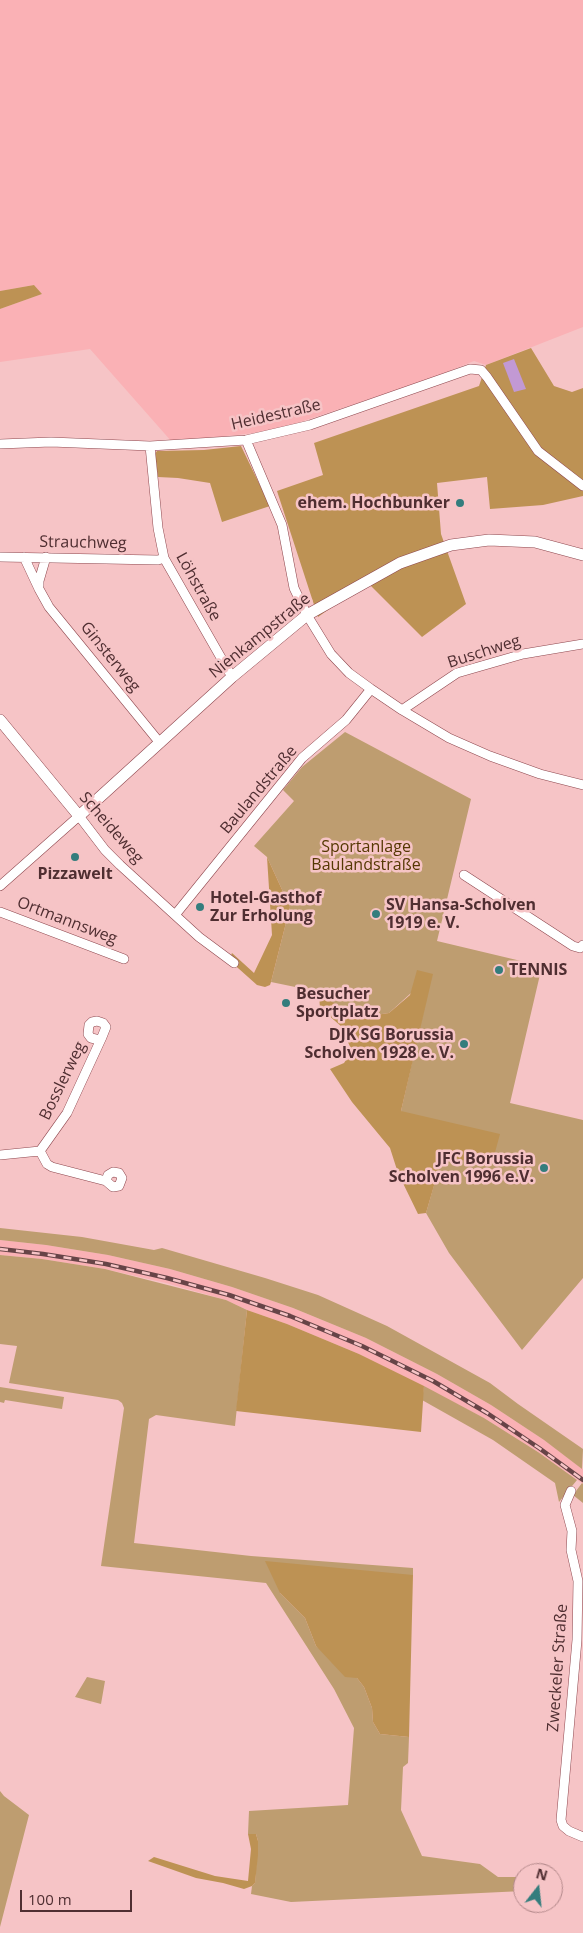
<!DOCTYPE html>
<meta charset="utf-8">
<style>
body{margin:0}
#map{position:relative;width:583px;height:1933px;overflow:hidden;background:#f6c4c6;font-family:"Open Sans",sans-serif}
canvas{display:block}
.north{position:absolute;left:513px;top:1863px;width:50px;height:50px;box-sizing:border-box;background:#f6c4c6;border:1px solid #b3888a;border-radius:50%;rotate:16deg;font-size:14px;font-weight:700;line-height:20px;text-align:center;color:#4f2e31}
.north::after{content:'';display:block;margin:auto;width:18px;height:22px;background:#347d7d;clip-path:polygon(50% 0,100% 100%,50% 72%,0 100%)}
.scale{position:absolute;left:20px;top:1890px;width:112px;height:22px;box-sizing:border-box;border:2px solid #4f2e31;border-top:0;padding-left:6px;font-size:15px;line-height:18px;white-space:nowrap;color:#4f2e31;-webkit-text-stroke:4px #f6c4c6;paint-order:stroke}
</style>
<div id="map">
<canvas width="583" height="1933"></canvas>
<div class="north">N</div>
<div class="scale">100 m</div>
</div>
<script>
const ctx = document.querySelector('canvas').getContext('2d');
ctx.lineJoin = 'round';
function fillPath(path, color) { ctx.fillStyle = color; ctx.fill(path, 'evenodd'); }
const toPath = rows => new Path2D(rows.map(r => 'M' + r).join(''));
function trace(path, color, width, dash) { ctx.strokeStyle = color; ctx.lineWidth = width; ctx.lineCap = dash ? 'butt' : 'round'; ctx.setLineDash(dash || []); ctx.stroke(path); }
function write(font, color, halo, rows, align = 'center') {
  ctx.font = font + ' "Open Sans",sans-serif'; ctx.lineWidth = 5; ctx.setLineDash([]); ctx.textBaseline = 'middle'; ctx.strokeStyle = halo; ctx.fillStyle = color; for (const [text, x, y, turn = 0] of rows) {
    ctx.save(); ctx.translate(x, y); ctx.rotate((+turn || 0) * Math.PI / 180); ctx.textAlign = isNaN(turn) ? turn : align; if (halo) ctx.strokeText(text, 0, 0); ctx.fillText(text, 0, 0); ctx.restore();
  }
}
fillPath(toPath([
 [0,0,583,0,583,327,486,365,474,361,427,380,291,425,254,433,172,442,90,349,0,362,0,309,42,294,34,285,0,291],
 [0,1240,46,1245,108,1255,170,1269,232,1287,293,1308,366,1338,437,1374,491,1405,544,1440,583,1469,583,1484,538,1452,484,1418,359,1354,287,1324,247,1310,226,1300,166,1283,105,1269,42,1259,0,1255]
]), '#fab1b5');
fillPath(toPath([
 [345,732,471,799,437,941,542,966,510,1103,583,1120,583,1278,522,1350,449,1253,426,1213,443,1154,401,1111,432,974,389,1013,369,1016,349,1011,305,989,271,982,290,907,267,857,254,846,294,801,283,790,302,767],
 [0,1228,82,1237,154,1250,162,1248,265,1278,318,1295,387,1326,490,1383,518,1404,583,1449,582,1469,544,1440,491,1405,437,1374,366,1338,293,1308,232,1287,170,1269,108,1255,46,1245,0,1240],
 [0,1255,42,1259,105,1269,226,1300,247,1310,235,1426,156,1415,149,1419,134,1543,251,1556,413,1568,413,1575,280,1593,305,1618,316,1646,357,1678,364,1687,372,1708,373,1722,380,1734,409,1737,408,1763,403,1767,401,1810,422,1856,480,1864,498,1877,523,1877,523,1891,291,1902,251,1894,252,1886,255,1883,258,1841,256,1834,248,1834,249,1811,348,1805,354,1728,334,1689,266,1583,101,1566,124,1408,122,1403,118,1400,9,1383,17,1346,0,1344],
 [424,1386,484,1418,538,1452,577,1480,559,1502,555,1483,493,1440,422,1400],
 [0,1387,64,1397,62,1409,5,1400,4,1403,0,1402],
 [582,1483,583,1484,583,1503,573,1495],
 [87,1677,105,1681,101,1704,75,1697],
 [0,1791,4,1796,29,1815,0,1927]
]), '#be9d70');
fillPath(toPath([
 [34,285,42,294,0,309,0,291],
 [531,348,554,386,572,392,583,388,583,496,543,505,490,509,487,477,437,483,441,534,466,604,422,637,369,584,343,599,318,617,277,491,323,475,314,443,479,386,486,365],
 [241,446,270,506,222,522,210,483,178,478,158,477,155,454,157,451,204,450],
 [267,857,290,907,271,982,270,985,265,987,257,985,229,960,232,953,254,973,272,935],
 [417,970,433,974,401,1111,500,1134,491,1167,443,1155,426,1213,418,1214,398,1173,390,1148,352,1102,330,1069,344,1063,352,1051,347,1040,347,1036,342,1027,320,1008,319,995,349,1011,369,1016,389,1013,410,995],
 [247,1310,287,1324,359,1354,424,1386,421,1432,236,1411],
 [265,1561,413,1575,409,1737,380,1734,373,1722,372,1708,364,1687,357,1678,345,1677,316,1646,305,1618,280,1593],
 [248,1834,256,1834,258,1841,258,1855,255,1883,252,1886,244,1889,223,1883,196,1878,148,1861,154,1857,215,1876,248,1881,251,1849]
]), '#bd9254');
fillPath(toPath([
 [514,359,526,389,514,392,503,363]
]), '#c299d4');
const minor = toPath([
 [246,440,282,525,294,588,307,615,331,654,349,673,371,689,402,710,449,738,490,756,540,774,583,785],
 [0,444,51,442,150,446,246,440,310,425,470,369,481,370,487,377,538,451,583,486],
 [150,446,158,528,164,558,232,677],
 [0,557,158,560,164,558],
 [24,557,39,589,49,607,160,743],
 [39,586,39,581,46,557],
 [402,710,457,673,523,654,583,644],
 [464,875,573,946,580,948,583,945],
 [0,886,79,816,105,850,120,865,199,937,234,963],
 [0,912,124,959],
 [175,915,302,758,346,720,371,689],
 [40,1151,47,1164,52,1167,106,1181,113,1187,119,1186,122,1178,119,1173,113,1172,108,1175,106,1181],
 [0,1155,40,1151,67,1113,102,1037,106,1027,103,1023,97,1021,92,1022,89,1025,88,1034,91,1038,100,1040],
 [571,1491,565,1505,572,1531,571,1550,578,1581,577,1640,561,1820,563,1826,569,1831,583,1837]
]);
const tertiary = toPath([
 [0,720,79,816,232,677,307,615,400,563,451,545,489,540,535,542,583,555]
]);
trace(minor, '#8e474e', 10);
trace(tertiary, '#8e474e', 12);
trace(minor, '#fff', 9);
trace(tertiary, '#fff', 11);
const rail = toPath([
 [0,1249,43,1254,106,1264,167,1278,229,1295,290,1316,362,1346,433,1381,487,1413,539,1448,583,1480]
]);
trace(rail, '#674447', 4.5);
trace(rail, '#f6c4c6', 2.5, [8]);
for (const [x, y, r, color] of [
 [460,503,5,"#347d7d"],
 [75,857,5,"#347d7d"],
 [200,907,5,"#347d7d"],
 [376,914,5,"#347d7d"],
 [499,970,5,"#347d7d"],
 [286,1003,5,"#347d7d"],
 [464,1044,5,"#347d7d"],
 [544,1168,5,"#347d7d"]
]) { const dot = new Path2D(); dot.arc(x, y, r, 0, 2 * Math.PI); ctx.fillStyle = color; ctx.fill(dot); trace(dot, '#f6c4c6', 2); }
write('16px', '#4f2e31', '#f6c4c6', [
 ["Heidestraße",276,415,-13],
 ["Strauchweg",83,543,1],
 ["Löhstraße",198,587,61],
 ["Nienkampstraße",260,636,-39],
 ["Buschweg",484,652,-18],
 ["Ginsterweg",110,657,51],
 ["Baulandstraße",259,790,-50],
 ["Scheideweg",111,828,49],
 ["Ortmannsweg",67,921,21],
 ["Bosslerweg",63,1081,-64],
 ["Zweckeler Straße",558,1668,-86]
]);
write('bold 16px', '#4f2e31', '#f6c4c6', [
 ["ehem. Hochbunker",450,503,"right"],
 ["Pizzawelt",75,874,"center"],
 ["Hotel-Gasthof",210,898],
 ["Zur Erholung",210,916],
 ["SV Hansa-Scholven",386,905],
 ["1919 e. V.",386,923],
 ["TENNIS",509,970],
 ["Besucher",296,994],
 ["Sportplatz",296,1012],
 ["DJK SG Borussia",454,1035,"right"],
 ["Scholven 1928 e. V.",454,1053,"right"],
 ["JFC Borussia",534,1159,"right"],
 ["Scholven 1996 e.V.",534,1177,"right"]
], 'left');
write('16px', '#553803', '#f6c4c6', [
 ["Sportanlage",366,847],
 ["Baulandstraße",366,865]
]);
</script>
